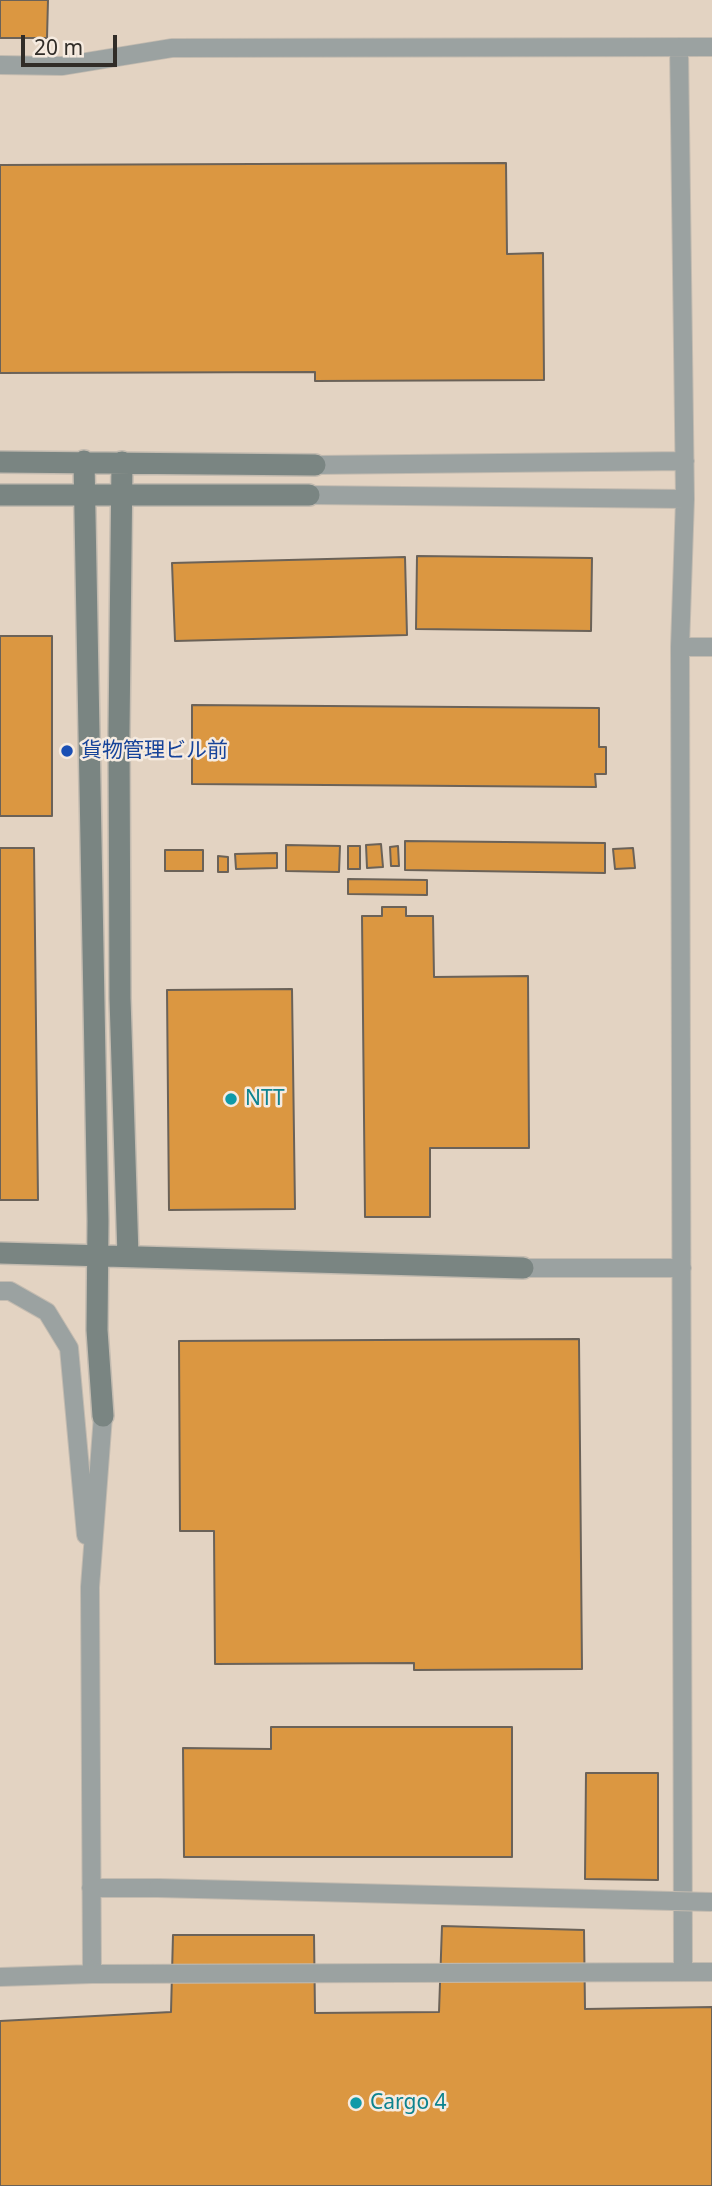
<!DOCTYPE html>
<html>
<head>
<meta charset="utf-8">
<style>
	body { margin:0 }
	#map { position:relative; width:712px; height:2186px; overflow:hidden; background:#e8ded2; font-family:"Noto Sans",sans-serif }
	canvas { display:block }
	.scale { position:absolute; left:21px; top:35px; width:96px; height:32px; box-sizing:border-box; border:4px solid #312d28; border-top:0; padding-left:9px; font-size:21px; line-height:24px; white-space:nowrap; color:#312d28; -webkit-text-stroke:5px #f6ebe0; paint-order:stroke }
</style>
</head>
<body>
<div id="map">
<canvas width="712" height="2186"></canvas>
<div class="scale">20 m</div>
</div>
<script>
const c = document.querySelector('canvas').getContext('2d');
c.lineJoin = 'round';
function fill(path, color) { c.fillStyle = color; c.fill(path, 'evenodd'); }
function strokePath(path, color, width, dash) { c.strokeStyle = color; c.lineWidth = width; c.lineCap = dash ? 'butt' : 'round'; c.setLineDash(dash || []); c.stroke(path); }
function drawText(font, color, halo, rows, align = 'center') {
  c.font = font + ' "Noto Sans","Noto Sans JP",sans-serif'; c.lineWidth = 5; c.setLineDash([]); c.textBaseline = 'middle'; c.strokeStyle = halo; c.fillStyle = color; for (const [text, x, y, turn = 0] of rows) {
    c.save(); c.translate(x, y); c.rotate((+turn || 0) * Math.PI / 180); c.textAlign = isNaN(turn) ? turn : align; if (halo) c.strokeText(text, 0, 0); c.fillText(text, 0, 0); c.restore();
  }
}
const built = new Path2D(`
	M0 0H712V2186H0Z`);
const building = new Path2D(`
	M0 0H48L47 38H0Z
	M506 163 507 254 543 253 544 380 315 381V372L0 373V165Z
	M417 556 592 558 591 631 416 629Z
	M405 557 407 635 175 641 172 563Z
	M0 636H52V816H0Z
	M192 705 599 708V747H606V774H595L596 787 192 784Z
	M405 841 605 843V873L405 870Z
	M381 844 383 867 367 868 366 845Z
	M286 845 340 846 339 872 286 871Z
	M348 846H360V869H348Z
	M398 846 399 866H391L390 847Z
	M0 848H34L38 1200H0Z
	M633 848 635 868 615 869 613 849Z
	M165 850H203V871H165Z
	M277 853V868L236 869 235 854Z
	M218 856 228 857V872H218Z
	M348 879 427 880V895L348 894Z
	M382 907H406V916H433L434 977 528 976 529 1148H430V1217H365L362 916H382Z
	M292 989 295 1209 169 1210 167 990Z
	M579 1339 582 1669 414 1670V1663L215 1664 214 1531H180L179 1341Z
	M271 1727H512V1857H184L183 1748 271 1749Z
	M586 1773H658V1880L585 1879Z
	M442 1926 584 1930 585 2009 712 2007V2186H0V2021L171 2012 173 1935H314L315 2013 439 2012Z`);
const lane = new Path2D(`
	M679 47 685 499 680 647 683 1972
	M0 65 62 66 172 48 712 47
	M315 465 685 461
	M309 495 685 499
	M680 647H712
	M523 1268H682
	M0 1291H10L47 1312 69 1348 86 1535
	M91 1888H158
	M92 1974 90 1587 103 1416
	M0 1977 92 1974 712 1972`);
const secondary = new Path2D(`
	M84 461 98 1221 97 1330 103 1416
	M0 462 315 465
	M122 462 119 732 120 998 128 1256
	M0 495H309
	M0 1253 523 1268`);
const laneBridge = new Path2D(`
	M158 1888 712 1902`);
const markers = [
	[67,751,7,"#1a4fb4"],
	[231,1099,7,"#0f9aa8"],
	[356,2103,7,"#0f9aa8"]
];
const transitNames = [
	["貨物管理ビル前",81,751]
];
const cultureNames = [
	["NTT",245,1099],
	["Cargo 4",370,2103]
];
fill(built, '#e3d3c2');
fill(building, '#db9741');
strokePath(building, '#6b6258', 2);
strokePath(lane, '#c3bbb0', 20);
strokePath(secondary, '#c3bbb0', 24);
strokePath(lane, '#9ba2a1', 18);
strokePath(secondary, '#7a8582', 21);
strokePath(laneBridge, '#c3bbb0', 20, []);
strokePath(laneBridge, '#9ba2a1', 18);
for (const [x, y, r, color] of markers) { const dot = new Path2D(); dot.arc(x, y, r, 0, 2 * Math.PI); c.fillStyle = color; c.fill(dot); strokePath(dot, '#f6ebe0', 2.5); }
drawText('21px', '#164399', '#f6ebe0', transitNames, 'left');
drawText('21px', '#0d838f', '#f6ebe0', cultureNames, 'left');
</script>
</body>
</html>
